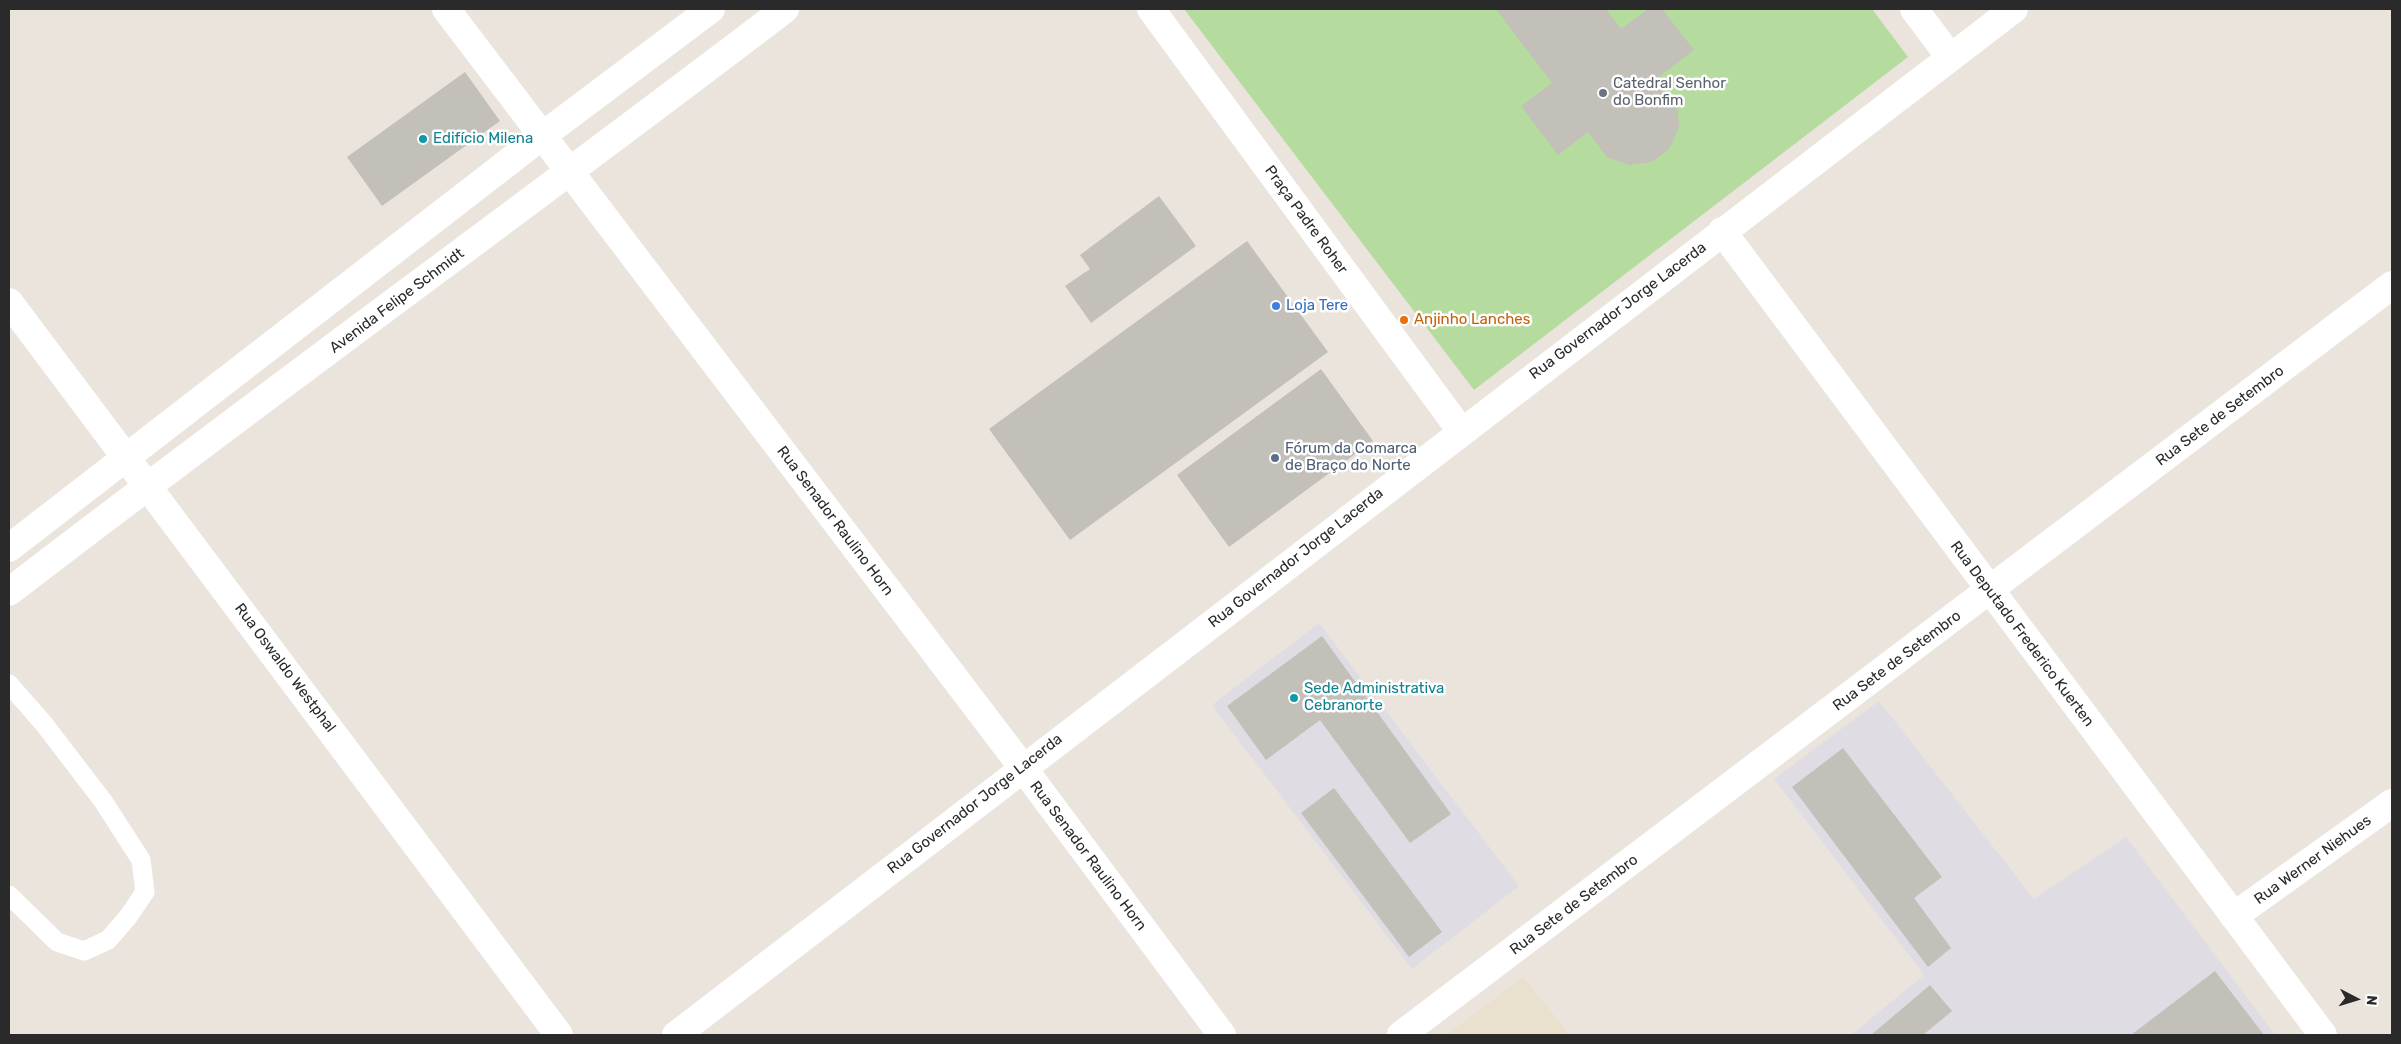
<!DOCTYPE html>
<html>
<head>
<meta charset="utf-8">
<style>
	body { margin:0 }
	#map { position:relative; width:2401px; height:1044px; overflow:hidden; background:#eae4dd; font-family:Rubik,sans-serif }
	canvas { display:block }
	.frame { position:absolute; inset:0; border:10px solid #2a2a2a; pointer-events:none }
	.north { position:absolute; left:2331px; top:974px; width:50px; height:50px; -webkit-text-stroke:4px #fff; paint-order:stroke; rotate:95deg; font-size:14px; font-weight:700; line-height:20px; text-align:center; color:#2a2a2a }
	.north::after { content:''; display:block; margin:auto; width:18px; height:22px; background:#2a2a2a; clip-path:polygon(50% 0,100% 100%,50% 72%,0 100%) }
</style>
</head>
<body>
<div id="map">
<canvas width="2401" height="1044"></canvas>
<div class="frame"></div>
<div class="north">N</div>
</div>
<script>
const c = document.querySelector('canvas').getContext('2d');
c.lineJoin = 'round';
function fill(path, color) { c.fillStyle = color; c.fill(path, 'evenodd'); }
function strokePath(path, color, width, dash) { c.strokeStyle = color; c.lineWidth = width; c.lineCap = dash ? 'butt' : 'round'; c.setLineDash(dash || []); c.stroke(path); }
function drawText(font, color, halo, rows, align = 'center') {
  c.font = font + ' Rubik,sans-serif'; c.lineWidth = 5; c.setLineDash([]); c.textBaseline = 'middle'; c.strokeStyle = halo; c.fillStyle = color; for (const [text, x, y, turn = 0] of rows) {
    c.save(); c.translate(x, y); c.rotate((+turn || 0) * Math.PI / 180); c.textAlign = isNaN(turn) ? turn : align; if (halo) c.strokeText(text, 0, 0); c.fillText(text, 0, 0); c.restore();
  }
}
const industrial = new Path2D(`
	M1319 623 1519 886 1412 969 1212 705Z
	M1879 701 2034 899 2126 837 2275 1035H1851L1924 975 1774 779Z`);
const education = new Path2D(`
	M1523 977 1570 1035H1447Z`);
const green = new Path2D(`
	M1184 9H1872L1908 57 1474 390Z`);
const building = new Path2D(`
	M1496 9H1606L1621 29 1648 9H1662L1694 50 1657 78 1677 104 1679 127 1670 148 1652 162 1629 165 1607 157 1588 132 1558 155 1521 106 1552 83Z
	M465 72 500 121 382 206 347 157Z
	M1159 196 1196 246 1091 323 1065 286 1090 269 1080 255Z
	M1247 241 1328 352 1070 540 989 429Z
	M1321 369 1373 441 1229 547 1177 475Z
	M1322 636 1451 814 1410 843 1320 720 1266 760 1227 706Z
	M1843 748 1942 877 1914 898 1951 948 1928 967 1792 787Z
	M1334 788 1442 932 1409 957 1301 813Z
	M2215 971 2264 1035H2131Z
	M1930 985 1952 1011 1923 1035H1871Z`);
const service = new Path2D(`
	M9 684 44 724 103 801 141 860 145 892 128 917 108 940 84 951 57 942 9 895`);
const minor = new Path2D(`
	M446 9 1023 768 1222 1035
	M1151 9 1461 431
	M1914 9 1950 57
	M9 302 559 1035
	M2234 916 2392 803`);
const tertiary = new Path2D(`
	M1722 231 2323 1035
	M676 1035 2014 9
	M1401 1035 2392 285`);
const secondary = new Path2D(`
	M9 548 542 136 711 9
	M9 592C265 395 528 205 785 9`);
const markers = [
	[1603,93,5,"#6b7280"],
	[423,139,5,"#0f9aa8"],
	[1276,306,5,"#3f7fe0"],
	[1404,320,5,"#e8710a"],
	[1275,458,5,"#5c6f8a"],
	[1294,698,5,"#0f9aa8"]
];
const worshipNames = [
	["Catedral Senhor",1613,84],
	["do Bonfim",1613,101]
];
const cultureNames = [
	["Edifício Milena",433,139],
	["Sede Administrativa",1304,689],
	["Cebranorte",1304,706]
];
const streetNames = [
	["Praça Padre Roher",1306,220,54],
	["Avenida Felipe Schmidt",397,301,-37],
	["Rua Governador Jorge Lacerda",1618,311,-37],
	["Rua Sete de Setembro",2220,416,-37],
	["Rua Senador Raulino Horn",835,521,53],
	["Rua Governador Jorge Lacerda",1296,558,-38],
	["Rua Deputado Frederico Kuerten",2022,634,53],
	["Rua Sete de Setembro",1897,661,-37],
	["Rua Oswaldo Westphal",285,668,53],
	["Rua Governador Jorge Lacerda",975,804,-38],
	["Rua Senador Raulino Horn",1088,856,53],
	["Rua Werner Niehues",2313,860,-36],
	["Rua Sete de Setembro",1574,905,-37]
];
const shopNames = [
	["Loja Tere",1286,306]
];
const foodNames = [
	["Anjinho Lanches",1414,320]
];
const serviceNames = [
	["Fórum da Comarca",1285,449],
	["de Braço do Norte",1285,466]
];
fill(industrial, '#dfdde3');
fill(education, '#eae0ce');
fill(green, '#b5db9f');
fill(building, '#c3bfb9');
strokePath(service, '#fff', 19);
strokePath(minor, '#fff', 28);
strokePath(tertiary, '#fff', 28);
strokePath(secondary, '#fff', 28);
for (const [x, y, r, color] of markers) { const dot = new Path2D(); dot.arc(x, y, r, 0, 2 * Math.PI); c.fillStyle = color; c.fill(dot); strokePath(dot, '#fff', 2); }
drawText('15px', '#5b616d', '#fff', worshipNames, 'left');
drawText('15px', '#0d838f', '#fff', cultureNames, 'left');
drawText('15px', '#2a2a2a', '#fff', streetNames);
drawText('15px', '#366cbe', '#fff', shopNames, 'left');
drawText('15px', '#c56008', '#fff', foodNames, 'left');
drawText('15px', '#4e5e75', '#fff', serviceNames, 'left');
</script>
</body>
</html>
